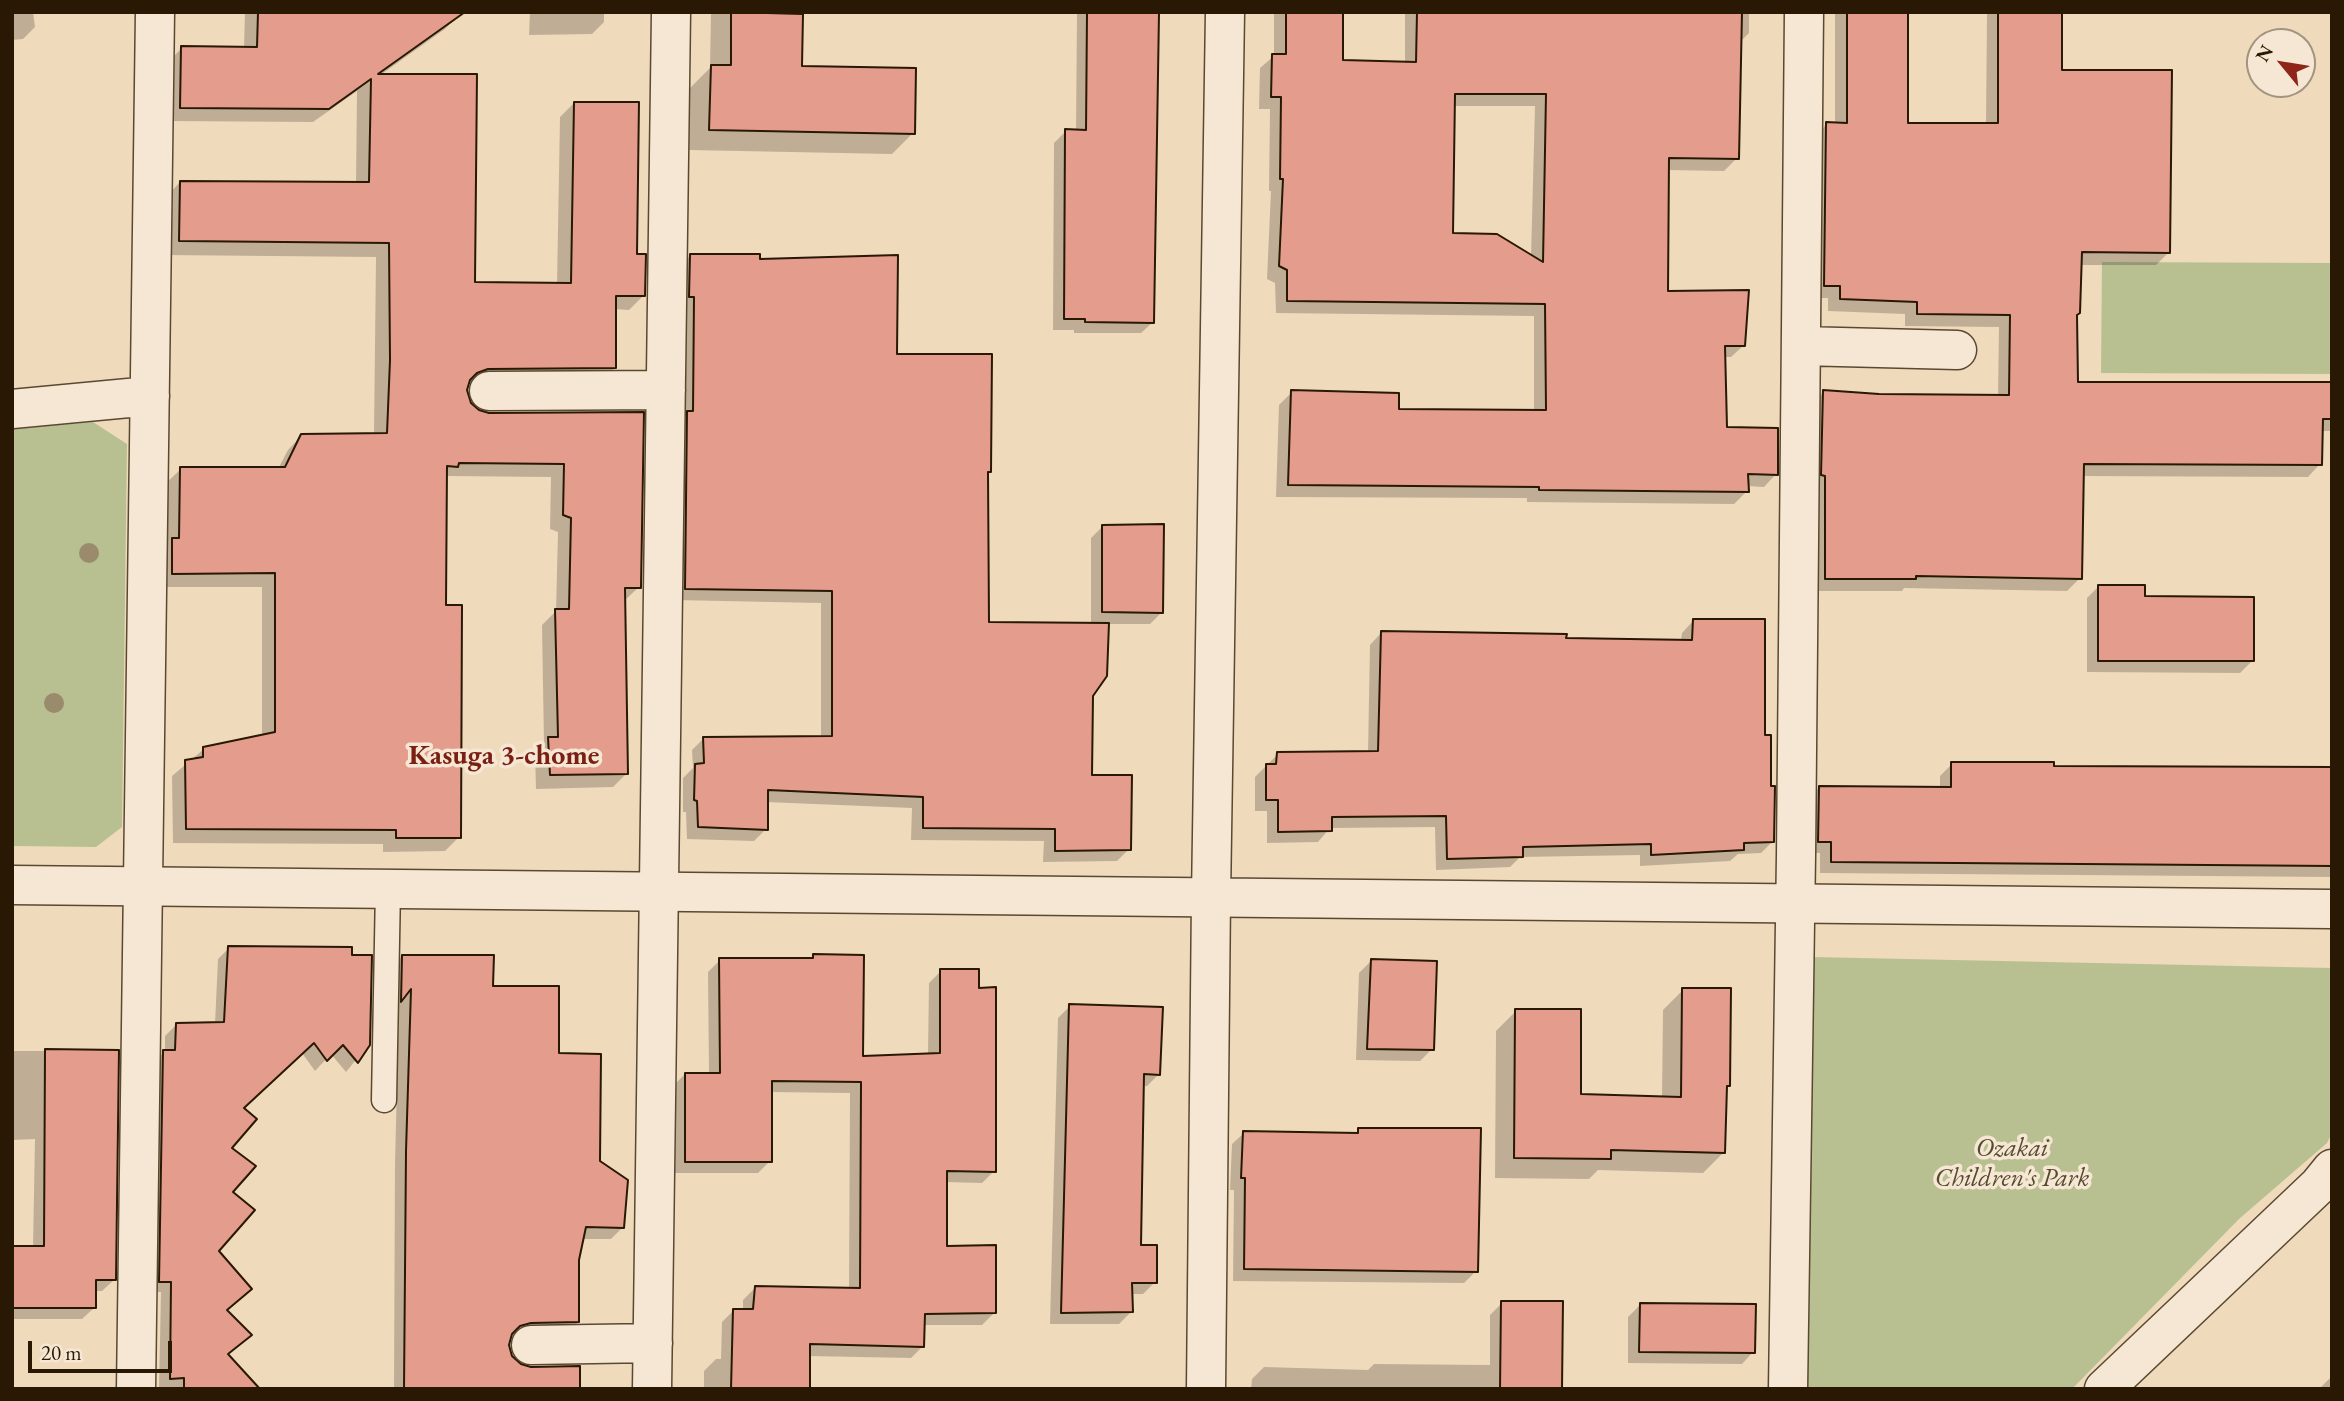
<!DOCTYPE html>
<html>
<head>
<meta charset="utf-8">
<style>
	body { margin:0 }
	#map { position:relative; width:2344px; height:1401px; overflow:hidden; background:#efdabb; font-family:"EB Garamond",serif }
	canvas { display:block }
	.frame { position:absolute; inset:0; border:14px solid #291803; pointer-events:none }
	.north { position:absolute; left:2246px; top:28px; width:70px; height:70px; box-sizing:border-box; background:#f5e7d3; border:2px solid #a39480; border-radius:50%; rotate:300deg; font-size:19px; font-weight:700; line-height:28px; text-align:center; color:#291803 }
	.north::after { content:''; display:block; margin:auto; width:24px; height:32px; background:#8f2418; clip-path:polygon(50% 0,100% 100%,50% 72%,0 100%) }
	.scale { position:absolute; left:28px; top:1341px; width:144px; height:32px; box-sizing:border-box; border:4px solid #291803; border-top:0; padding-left:9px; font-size:21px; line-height:24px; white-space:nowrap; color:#291803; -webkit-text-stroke:5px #f5e7d3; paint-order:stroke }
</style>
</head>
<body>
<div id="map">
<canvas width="2344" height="1401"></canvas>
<div class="frame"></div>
<div class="north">N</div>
<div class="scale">20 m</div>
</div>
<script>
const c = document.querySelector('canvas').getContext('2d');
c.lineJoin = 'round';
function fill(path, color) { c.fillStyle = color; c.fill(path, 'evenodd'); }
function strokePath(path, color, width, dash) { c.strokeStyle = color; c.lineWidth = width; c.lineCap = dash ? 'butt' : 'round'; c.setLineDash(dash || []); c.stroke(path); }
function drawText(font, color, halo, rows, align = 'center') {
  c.font = font + ' "EB Garamond",serif'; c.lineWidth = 7; c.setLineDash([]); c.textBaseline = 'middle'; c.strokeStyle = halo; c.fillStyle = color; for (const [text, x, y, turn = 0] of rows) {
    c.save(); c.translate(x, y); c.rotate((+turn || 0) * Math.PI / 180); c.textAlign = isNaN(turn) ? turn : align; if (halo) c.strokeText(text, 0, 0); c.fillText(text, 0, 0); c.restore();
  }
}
const green = new Path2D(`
	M2102 262 2332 263V374L2101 373Z
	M93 422 127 444 122 827 96 847 12 846V429Z
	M1812 957 2332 968V1133L2327 1143 2239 1219 2072 1389H1808Z`);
const shadow = new Path2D(`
	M12 12H33L35 27 23 39 12 40Z
	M245 12 459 15 445 29 379 76 473 284 557 285 560 117 574 103 636 256 643 296 629 310 614 309 615 368 600 382 473 383 467 384 465 390 469 404 478 412 489 415 642 414 639 587 624 601 627 773 613 787 536 789 535 753 544 744 542 625 556 611 558 532 550 529 551 477 447 476 444 607 459 837 445 851 383 852V844L173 843 172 776 204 749 262 737V587H159L166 483 181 469H278L288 450 302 435 374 434 376 257 165 255 166 197 180 182 356 184 357 91 313 122 167 121 168 62 182 48H244Z
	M530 12H604V22L592 34 529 35Z
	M711 12H801L800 68 913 133 892 154 689 150 690 88 710 68Z
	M1077 12H1123L1153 322 1141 333H1074V330H1053L1054 143 1066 131H1076Z
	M1274 12H1341V61L1405 63V12H1749V33L1740 42 1737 158 1724 171 1667 170 1666 292 1744 345 1731 357H1724L1725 429 1776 474 1764 487 1747 486V491L1734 504 1527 502V498L1276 497 1279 405 1292 392 1397 411 1534 412V316L1276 313 1275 283 1267 279 1271 191H1269L1270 109H1259L1260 68 1274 56ZM1453 106H1535L1531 257 1451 235Z
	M1835 12H1906V125H1986L1987 12H2061L2060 71 2169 252 2156 265H2079L2075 315 2076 384H2332V429L2329 431H2321L2320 464 2308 477 2082 476 2080 578 2067 591 1904 588 1902 591H1813L1811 405 1824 392 1879 395 1998 397 1999 327 1905 326V314L1828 311V298H1812L1814 137 1827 124H1835Z
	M690 256 759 260 895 356 989 472 986 474 988 624H1091V538L1103 526 1162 612 1150 624H1107L1091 695V777L1129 849 1117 861 1043 862 1044 841 911 840 912 808 766 802V829L754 841 687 839 686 812H683V778L693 768 692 750 704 738H821V603L674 600 678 268Z
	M2099 586 2143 598 2252 661 2240 673 2087 672V598Z
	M1693 621 1763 737 1772 842 1761 853 1738 854 1730 861 1640 866V855L1520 857 1510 867 1436 870 1435 827 1330 828 1318 842 1267 843V811H1255V777L1278 754 1368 753 1370 645 1381 633 1681 641 1682 633Z
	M1952 764 2052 768 2332 769V877L1820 873V853H1807V800L1819 788 1940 789V776Z
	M229 948 368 1045 346 1072 331 1054 315 1071 302 1053 242 1109 230 1149V1192L217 1251 226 1311 250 1335 226 1355 236 1389H159L161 1292H149L152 1063 165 1052V1036L176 1025 215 1024 218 959Z
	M402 956 491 988 557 1055 623 1227 611 1239H582L577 1260 578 1322 566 1334H517L510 1336 507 1345 510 1357 520 1366 531 1369 581 1368V1389H394L395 1164 399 1001 390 1011V968Z
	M814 956 862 1058 928 1055 929 983 941 971 994 1171 982 1183 945 1182V1247L994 1313 982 1325H923V1346L911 1358 808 1356V1389H704V1371L716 1359H721L722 1322 734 1310 743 1311V1300L755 1288 849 1290 850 1093 770 1092V1161L758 1173H673V1086L685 1074H709L708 972 720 960H810Z
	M1371 961 1432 1049 1420 1061 1356 1060 1359 973Z
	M1683 990 1729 1085 1726 1088 1723 1153 1703 1173 1598 1170 1589 1179 1495 1178 1496 1031 1516 1011 1579 1096 1662 1098 1663 1010Z
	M1070 1006 1159 1074 1147 1086H1142L1140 1246 1155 1282 1143 1294H1131V1312L1119 1324H1050L1058 1018Z
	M12 1051H117L114 1280 102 1291H94V1308L82 1319H12V1248H33L35 1139 12 1140Z
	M1359 1130 1476 1271 1464 1283 1233 1281 1234 1190H1230L1232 1144 1244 1133 1354 1135Z
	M1502 1303 1560 1389H1251L1252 1379 1264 1367 1368 1370 1374 1364 1490 1365V1315Z
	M1640 1305 1753 1352 1742 1364 1628 1363V1317Z
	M2332 1376V1389H2319Z`);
const building = new Path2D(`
	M258 12H465L378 74H477L475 282 571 283 574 102H639L637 254H646L645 296H616V368L488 369 477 373 470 380 467 390 471 403 479 410 489 413 644 412 641 588H625L628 774 550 775 548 737H558L555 609H569L571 518 563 515 564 464 459 463 458 467 447 466 446 605H462L461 838H396V830L186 829 185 760 203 757V747L275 732V573L172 574V538H179L180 467H285L301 434 387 433 390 360 389 243 179 241 180 181 369 182 371 79 329 109 180 108 181 46 257 47Z
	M731 12 803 14 802 66 916 68 915 134 709 130 711 65H731Z
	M1286 12H1343V60L1416 62 1417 12H1742L1739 159 1669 158 1668 291 1749 290 1745 346H1725L1727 427 1778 428V475L1748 474 1749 492 1539 490V487L1288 485 1291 390 1399 393V409L1546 410 1545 304 1287 301V270L1279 266 1283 179H1280L1281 97H1271L1272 54H1286ZM1455 94H1546L1543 262 1497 234 1453 233Z
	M1847 12H1908V123H1998V12H2062V70H2172L2170 253 2082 252 2080 313 2077 315 2078 382H2332V419H2323L2322 465 2084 464 2082 579 1916 576V579H1825V476L1821 475 1823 390 1879 394 2009 395 2010 315 1917 314V302L1840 299V286H1824L1826 122 1847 123Z
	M1087 13H1159L1154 323 1085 322V319H1064L1065 129 1086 130Z
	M690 254H760V259L898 255 897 354H992L991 472H988L989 622 1109 623 1107 676 1093 696 1092 775H1132L1131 850 1055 851V829L923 828V797L768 790V830L698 827 697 801 694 800 695 764 704 763 703 737 832 736V591L685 589 687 411H693L694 297H689Z
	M1164 524 1163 613 1102 612V525Z
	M2098 585H2145V596L2254 597V661H2098Z
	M1693 619H1765V735H1771V786H1775L1774 842 1744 843V850L1651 855V844L1523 847V857L1447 859 1446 816 1332 817V831L1278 832V800H1266V764H1276L1277 752 1378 751 1381 631 1567 634 1566 638 1692 640Z
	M1951 762H2054V766L2332 767V866L1831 862V842H1818L1819 786 1951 787Z
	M228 946 352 947V955H372L370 1045 358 1063 343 1045 327 1061 314 1043 244 1108 257 1119 232 1148 256 1166 233 1192 255 1210 219 1251 252 1289 227 1310 252 1335 228 1354 260 1389H184V1378L170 1379 171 1282H159L163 1050H175L176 1023 224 1022Z
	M813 954 864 955 863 1056 940 1053V969H979V988L996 987V1172L947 1171V1246L996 1245V1313L925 1314 924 1347 810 1344V1389H731L733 1309H753L755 1286 860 1288 861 1082 772 1081V1162H685V1073H720L719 958H813Z
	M402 955H494L493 986H559V1053L601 1054 600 1161 628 1180 624 1228 586 1227 579 1260V1322L531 1323 520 1326 512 1334 509 1345 512 1356 521 1364 531 1367 580 1366V1389H404L406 1151 411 989 401 1002Z
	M1371 959 1437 961 1434 1050 1367 1049Z
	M1682 988H1731L1730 1086H1727L1725 1153 1611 1150V1159L1514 1158 1515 1009H1581V1094L1681 1097Z
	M1069 1004 1163 1007 1160 1075 1144 1074 1141 1245H1157V1283H1132L1133 1312 1061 1313Z
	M45 1049 119 1050 116 1280H96V1308H12V1246H44Z
	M1358 1128H1481L1478 1272 1244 1269 1245 1178H1241L1243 1131 1358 1133Z
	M1501 1301H1563L1562 1389H1500Z
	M1640 1303 1756 1304 1755 1353 1639 1352Z`);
const service = new Path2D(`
	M384 1100 388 888`);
const minor = new Path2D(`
	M1801 346 1957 350
	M489 391 666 390
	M12 409 150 396
	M531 1345 653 1343
	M136 1389 155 12
	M652 1389 671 12
	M1206 1389 1211 897
	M1788 1389 1796 855 1804 12
	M2104 1389 2319 1185 2332 1169`);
const tertiary = new Path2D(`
	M12 885 2332 909
	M1211 897 1225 12`);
const trees = [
	[89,553],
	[54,703]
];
const parkNames = [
	["Ozakai",2012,1149],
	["Children's Park",2012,1179]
];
const neighbourhoodNames = [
	["Kasuga 3-chome",504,756]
];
fill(green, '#b8c091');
fill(shadow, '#0003');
fill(building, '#e49c8c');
strokePath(building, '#291803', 2);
strokePath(service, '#5a4831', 27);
strokePath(minor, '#5a4831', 41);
strokePath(tertiary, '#5a4831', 41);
strokePath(service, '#f5e7d3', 24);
strokePath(minor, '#f5e7d3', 38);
strokePath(tertiary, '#f5e7d3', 38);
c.fillStyle = '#9a8b6d';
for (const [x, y] of trees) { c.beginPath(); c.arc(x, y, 10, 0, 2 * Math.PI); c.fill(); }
drawText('italic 26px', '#544a2e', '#f5e7d3', parkNames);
drawText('bold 28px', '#7a1f14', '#f5e7d3', neighbourhoodNames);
</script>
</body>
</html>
